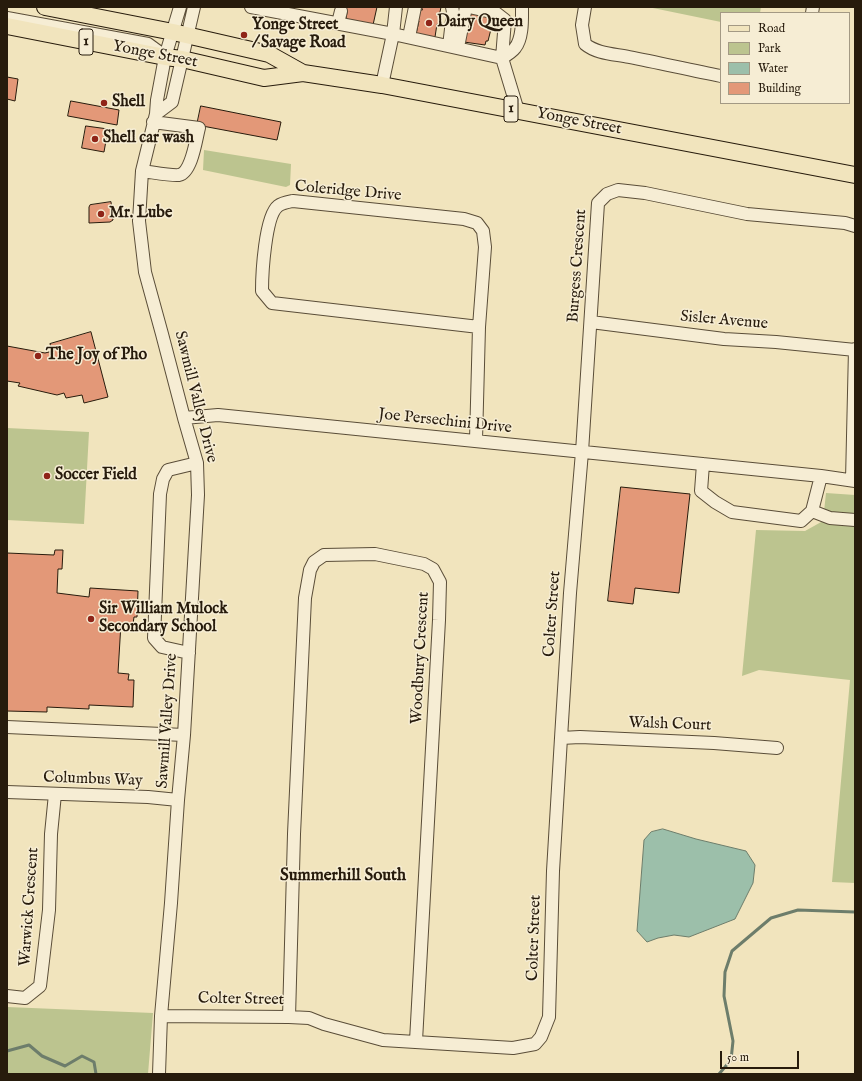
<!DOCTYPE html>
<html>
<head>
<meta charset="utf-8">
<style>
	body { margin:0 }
	#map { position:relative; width:862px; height:1081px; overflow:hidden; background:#f1e4bd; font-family:"IM FELL English",serif }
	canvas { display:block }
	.frame { position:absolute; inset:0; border:8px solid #271b0c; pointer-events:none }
	.legend { position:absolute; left:720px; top:12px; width:130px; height:92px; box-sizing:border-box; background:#f6edd4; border:1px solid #a39984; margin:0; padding:5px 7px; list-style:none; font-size:12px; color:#271b0c }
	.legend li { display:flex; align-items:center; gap:8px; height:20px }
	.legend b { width:20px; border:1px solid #a39984 }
	.scale { position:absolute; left:720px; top:1051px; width:79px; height:18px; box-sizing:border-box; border:2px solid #271b0c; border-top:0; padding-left:5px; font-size:12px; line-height:14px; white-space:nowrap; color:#271b0c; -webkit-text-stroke:3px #f6edd4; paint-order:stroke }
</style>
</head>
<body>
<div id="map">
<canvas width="862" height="1081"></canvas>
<div class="frame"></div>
<ul class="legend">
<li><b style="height:5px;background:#f1e4bd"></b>Road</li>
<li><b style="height:11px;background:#bcc48f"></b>Park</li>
<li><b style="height:11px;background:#9cbfaa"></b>Water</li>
<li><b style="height:11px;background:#e39878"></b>Building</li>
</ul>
<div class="scale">50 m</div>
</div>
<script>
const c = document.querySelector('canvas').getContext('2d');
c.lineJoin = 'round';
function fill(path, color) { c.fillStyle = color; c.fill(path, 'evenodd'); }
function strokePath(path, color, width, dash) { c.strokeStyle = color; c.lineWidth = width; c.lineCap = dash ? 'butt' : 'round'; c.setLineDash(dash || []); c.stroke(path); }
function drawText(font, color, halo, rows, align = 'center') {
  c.font = font + ' "IM FELL English",serif'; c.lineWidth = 3; c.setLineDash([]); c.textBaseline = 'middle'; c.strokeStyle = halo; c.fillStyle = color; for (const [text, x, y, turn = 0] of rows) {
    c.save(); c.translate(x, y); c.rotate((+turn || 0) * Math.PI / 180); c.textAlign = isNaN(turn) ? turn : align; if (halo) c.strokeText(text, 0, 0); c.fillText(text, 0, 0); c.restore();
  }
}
const green = new Path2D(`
	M648 7H761L760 13H721V22Z
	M204 150 291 164 290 185 286 187 203 170Z
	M7 428 89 432 84 524 7 520Z
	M826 493 855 495V883L832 882 850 680 759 670 742 676 756 530 805 531 823 521Z
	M7 1007 153 1013 148 1074H7Z`);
const water = new Path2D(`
	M663 829 696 839 746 851 755 865 753 883 735 919 689 937 674 935 658 938 647 942 637 931 644 840 651 832Z`);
const stream = new Path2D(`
	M7 1051 29 1045 42 1056 65 1066 82 1056 94 1062 96 1074
	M719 1074 731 1060 733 1041 724 996 725 972 732 951 771 918 798 910 855 912`);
const building = new Path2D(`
	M336 7H377L373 25 346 19 347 12 336 10Z
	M422 7H441L439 17 441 18 440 25 437 24 435 37 416 34 419 21H417L418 10H422Z
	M471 12 489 16 488 26 491 29 488 41H486L485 45 464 42 466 25 469 24Z
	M7 77 18 79 15 101 7 99Z
	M71 101 119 110 117 125 68 116Z
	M201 106 281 122 277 140 197 125Z
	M86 126 108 129 104 152 82 148Z
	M111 202 113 220 110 222 89 223V207L90 205Z
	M91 332 108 397 84 403 82 395 66 398 64 393 57 395 18 386 20 383 7 381V346L45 353 53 351 50 344Z
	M621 487 690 494 679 593 635 588 633 604 608 601Z
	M7 548V553L54 555 55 550H63L62 569H58L57 593 89 597 90 588 138 591 137 617H134L133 624 121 623 118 673 129 674 128 680H134L133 707 89 705V709L47 707V712L7 711Z`);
const minor = new Path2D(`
	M251 7 393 34 502 58 505 20 496 13 469 7
	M585 7 582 25 585 44C597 54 615 54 629 57 660 63 690 70 721 76
	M812 13 813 7
	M7 18 148 44 163 55
	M338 23 341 11
	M409 37 415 7
	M449 46 453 12 452 7
	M458 47 466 7
	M382 85 393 34 396 7
	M518 111 502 58C507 55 512 52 515 48 523 38 522 19 522 7
	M156 114 172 102 194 7
	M142 171C151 172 172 176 179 175 192 172 196 139 199 128L153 122
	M591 322 724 339 776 342 855 350
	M184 418 218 415 821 476 855 481
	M476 440 479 327 485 247 483 231 477 223 464 219 293 201C288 202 282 203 278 206 265 216 262 274 262 291L272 303 479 327
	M703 464 701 491 715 502 732 512 801 521 812 511 821 476
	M852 480 855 349
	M812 511 830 518 855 520
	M189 653 162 647 154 638 160 494 163 479 168 470 197 463
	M7 727 184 735
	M561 738 580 737 714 743 777 748
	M7 792 148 797 178 800
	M7 996 25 998 40 986 49 910 51 834 55 794
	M161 1016 289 1017 309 1018 324 1024 383 1040 513 1048 535 1044 541 1037 549 1017 553 871 561 738 570 593 582 452 598 203 607 194 618 190 645 193 747 214 845 223 855 226
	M289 1017 294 834 305 598 310 570 314 562 324 555 375 554 424 564 433 569 440 582 439 620 416 1041
	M159 1074 161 1016 171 903 178 800 184 735 198 495 197 463 184 418 162 334 145 272 139 221 142 171 156 114 157 100 165 57 180 7`);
const major = new Path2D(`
	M45 7 173 32 269 54 303 73
	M7 26 165 57 182 59 264 78 303 73 382 85 855 175`);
const markers = [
	[429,23,4,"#8f2418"],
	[244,35,4,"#8f2418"],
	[104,103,4,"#8f2418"],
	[95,139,4,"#8f2418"],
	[101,214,4,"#8f2418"],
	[38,356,4,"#8f2418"],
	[47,476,4,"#8f2418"],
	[91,619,4,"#8f2418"]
];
const shields = [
	[86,42,14],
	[511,109,14]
];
const shieldNames = [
	["1",86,42],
	["1",511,109]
];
const poiNames = [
	["Dairy Queen",437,23],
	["Yonge Street",252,26],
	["/ Savage Road",252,44],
	["Shell",112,103],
	["Shell car wash",103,139],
	["Mr. Lube",109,214],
	["The Joy of Pho",46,356],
	["Soccer Field",55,476],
	["Sir William Mulock",99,610],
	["Secondary School",99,628]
];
const streetNames = [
	["Yonge Street",155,55,11],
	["Yonge Street",579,122,11],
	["Coleridge Drive",348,192,5],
	["Burgess Crescent",578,266,-86],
	["Sisler Avenue",724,321,5],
	["Sawmill Valley Drive",195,397,76],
	["Joe Persechini Drive",445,422,6],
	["Colter Street",553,614,-86],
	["Woodbury Crescent",421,658,-87],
	["Sawmill Valley Drive",168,721,-86],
	["Walsh Court",670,725,2],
	["Columbus Way",93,780,2],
	["Warwick Crescent",30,907,-86],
	["Colter Street",535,938,-88],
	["Colter Street",241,1000,1]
];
const neighbourhoodNames = [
	["Summerhill South",343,877]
];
fill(green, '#bcc48f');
fill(water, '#9cbfaa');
strokePath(water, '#6d7d6b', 1);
strokePath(stream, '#6d7d6b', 3);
fill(building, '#e39878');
strokePath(building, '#271b0c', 1);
strokePath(minor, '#5a4d38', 14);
strokePath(major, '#271b0c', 18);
strokePath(minor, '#f6edd4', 12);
strokePath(major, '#f1e4bd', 16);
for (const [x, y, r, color] of markers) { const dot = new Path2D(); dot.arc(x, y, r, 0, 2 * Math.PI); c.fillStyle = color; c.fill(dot); strokePath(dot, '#f6edd4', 1.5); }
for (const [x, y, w] of shields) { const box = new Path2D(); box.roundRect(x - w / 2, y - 13, w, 26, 3); c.fillStyle = '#f6edd4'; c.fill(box); strokePath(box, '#271b0c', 1); }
drawText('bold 15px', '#271b0c', null, shieldNames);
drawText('bold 16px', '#271b0c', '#f6edd4', poiNames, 'left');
drawText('16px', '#271b0c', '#f6edd4', streetNames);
drawText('bold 17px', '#271b0c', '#f6edd4', neighbourhoodNames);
</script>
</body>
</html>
